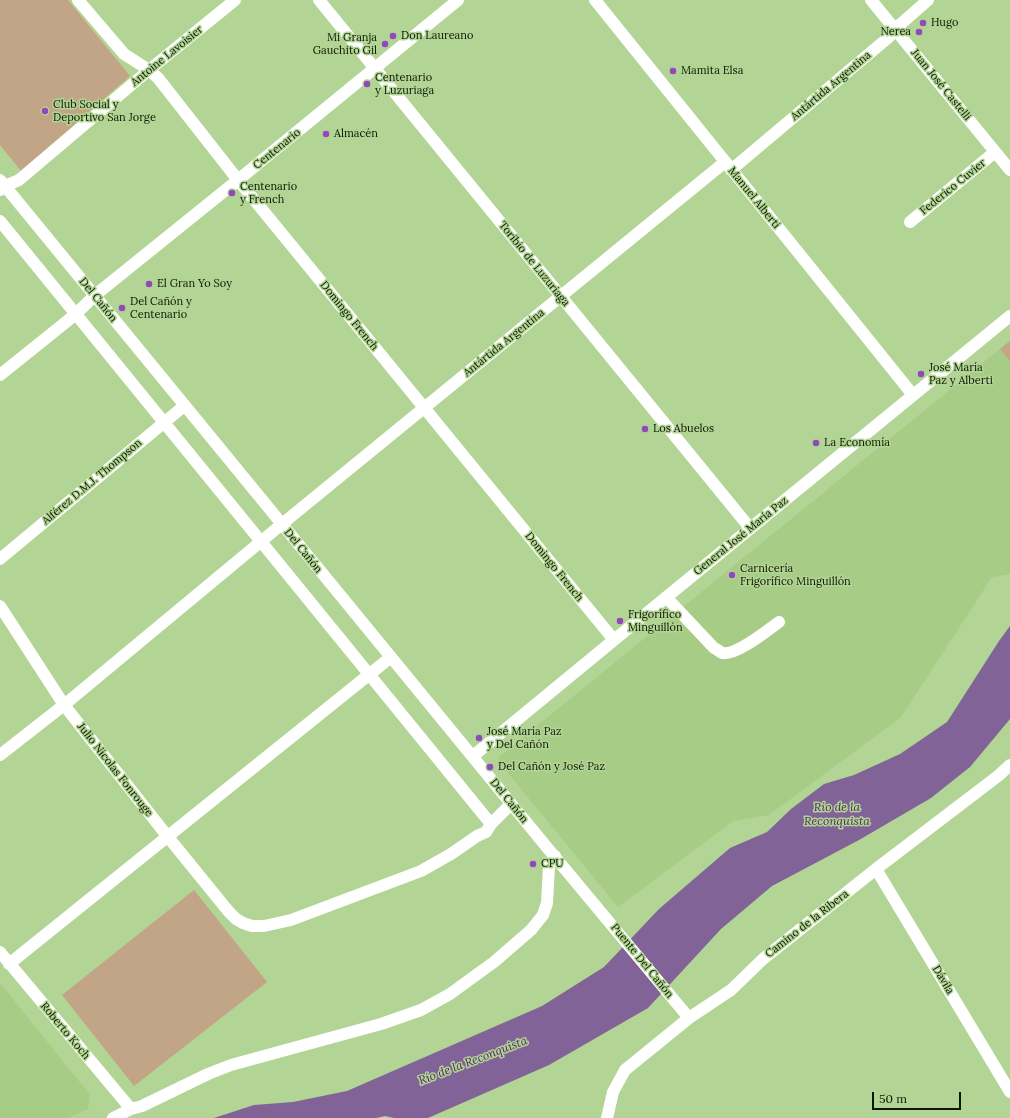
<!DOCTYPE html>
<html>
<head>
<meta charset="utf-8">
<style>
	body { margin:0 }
	#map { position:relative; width:1010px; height:1118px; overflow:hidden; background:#b2d494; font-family:Lora,serif }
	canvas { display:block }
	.scale { position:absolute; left:872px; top:1092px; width:89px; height:18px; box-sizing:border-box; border:2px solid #0b1701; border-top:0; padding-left:5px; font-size:12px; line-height:14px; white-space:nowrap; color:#0b1701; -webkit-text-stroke:3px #b2d494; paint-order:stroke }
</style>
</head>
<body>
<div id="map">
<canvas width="1010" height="1118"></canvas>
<div class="scale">50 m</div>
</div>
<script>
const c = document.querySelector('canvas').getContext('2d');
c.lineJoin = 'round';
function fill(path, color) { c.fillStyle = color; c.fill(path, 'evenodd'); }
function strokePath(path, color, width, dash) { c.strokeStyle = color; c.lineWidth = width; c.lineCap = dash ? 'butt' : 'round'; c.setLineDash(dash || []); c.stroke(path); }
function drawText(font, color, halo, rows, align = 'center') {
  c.font = font + ' Lora,serif'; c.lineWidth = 3; c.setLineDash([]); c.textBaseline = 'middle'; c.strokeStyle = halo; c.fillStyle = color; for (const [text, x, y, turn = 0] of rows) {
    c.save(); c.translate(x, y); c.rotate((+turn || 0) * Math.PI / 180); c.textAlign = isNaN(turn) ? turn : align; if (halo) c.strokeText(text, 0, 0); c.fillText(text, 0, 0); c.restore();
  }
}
const built = new Path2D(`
	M1000 349 1010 361V574L992 577 901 717 769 815 733 821 618 907 499 762 500 756Z
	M0 983 90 1095 88 1109 68 1118H0Z`);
const green = new Path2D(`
	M0 0H68L130 76 21 171 0 145Z
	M1010 341V361L1000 349Z
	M194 890 267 982 134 1086 62 995Z`);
const water = new Path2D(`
	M1010 626V719L970 767 931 798 859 840 772 886 721 929 648 1008 549 1065 428 1118H394L385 1116 376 1118H214L254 1105 293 1102 347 1091 542 1006 604 967 659 909 730 848 767 832 791 809 824 784 854 775 900 754 947 722 999 641Z`);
const minor = new Path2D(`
	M78 0 124 54 149 70 158 78 238 180 614 640
	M319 0 750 528
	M595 0 913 395
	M871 0 1010 170
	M731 170 889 37 895 29 928 0
	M0 180 545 845 689 1018
	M0 190 5 186 19 180 149 70 235 0
	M0 221 491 824
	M910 222 995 152
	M0 375 76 314 94 296 238 180 458 0
	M0 559 184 406
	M666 597 714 648C717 649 720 652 722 653 736 656 768 630 779 622
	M0 606 64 705 168 837 229 912 236 919 243 923 252 926H264L291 920 421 871 451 854 477 836 486 832 491 824 511 804
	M0 755 64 705 282 524 725 162
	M473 756 614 640 1010 316
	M876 869 1010 1092
	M0 952 131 1109
	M9 964 391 657
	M113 1118 131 1109 142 1106 208 1074 231 1065 381 1024 421 1010 450 994 494 962 531 930 543 915 547 903 549 866 555 856
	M607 1118 613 1092 625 1070 689 1018 731 990 763 959 876 869 998 776 1010 765`);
const markers = [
	[923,23,4,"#9048bb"],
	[919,32,4,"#9048bb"],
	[393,36,4,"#9048bb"],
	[385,44,4,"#9048bb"],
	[673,71,4,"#9048bb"],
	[367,84,4,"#9048bb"],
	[45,111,4,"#9048bb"],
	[326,134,4,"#9048bb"],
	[232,193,4,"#9048bb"],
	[149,284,4,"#9048bb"],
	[122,308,4,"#9048bb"],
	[921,374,4,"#9048bb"],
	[645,429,4,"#9048bb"],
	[816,443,4,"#9048bb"],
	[732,575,4,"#9048bb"],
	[620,621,4,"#9048bb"],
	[479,738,4,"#9048bb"],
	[490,767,4,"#9048bb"],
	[533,864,4,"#9048bb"]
];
const poiNames = [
	["Hugo",931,23],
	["Nerea",911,32,"right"],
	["Don Laureano",401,36],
	["Mi Granja",377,38,"right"],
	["Gauchito Gil",377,51,"right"],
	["Mamita Elsa",681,71],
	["Centenario",375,78],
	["y Luzuriaga",375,91],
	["Club Social y",53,105],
	["Deportivo San Jorge",53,118],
	["Almacén",334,134],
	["Centenario",240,187],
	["y French",240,200],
	["El Gran Yo Soy",157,284],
	["Del Cañón y",130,302],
	["Centenario",130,315],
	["José María",929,368],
	["Paz y Alberti",929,381],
	["Los Abuelos",653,429],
	["La Economía",824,443],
	["Carnicería",740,569],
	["Frigorífico Minguillón",740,582],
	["Frigorífico",628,615],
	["Minguillón",628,628],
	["José María Paz",487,732],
	["y Del Cañón",487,745],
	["Del Cañón y José Paz",498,767],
	["CPU",541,864]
];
const streetNames = [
	["Antoine Lavoisier",167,56,-39],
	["Juan José Castelli",941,85,51],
	["Antártida Argentina",831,86,-40],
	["Centenario",277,149,-39],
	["Federico Cuvier",953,187,-39],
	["Manuel Alberti",754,198,51],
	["Toribio de Luzuriaga",534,264,51],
	["Del Cañón",98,300,51],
	["Domingo French",349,316,51],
	["Antártida Argentina",504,343,-39],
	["Alférez D.M.J. Thompson",92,482,-40],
	["General José María Paz",741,536,-39],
	["Del Cañón",303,551,51],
	["Domingo French",554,567,51],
	["Julio Nicolas Fonrouge",115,770,52],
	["Del Cañón",509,801,51],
	["Camino de la Ribera",807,924,-38],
	["Puente Del Cañón",642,961,51],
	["Dávila",943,980,59],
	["Roberto Koch",65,1031,50]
];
const waterNames = [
	["Río de la",837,808],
	["Reconquista",837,822],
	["Río de la Reconquista",473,1061,-21]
];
fill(built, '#a7cc85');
fill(green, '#c1a586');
fill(water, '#826397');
strokePath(minor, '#fff', 12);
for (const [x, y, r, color] of markers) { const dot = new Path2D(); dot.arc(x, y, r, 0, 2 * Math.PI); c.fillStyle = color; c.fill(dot); strokePath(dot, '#b2d494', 1.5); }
drawText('11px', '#0b1701', '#b2d494', poiNames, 'left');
drawText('11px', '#0b1701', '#b2d494', streetNames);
drawText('italic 12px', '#502669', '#b2d494', waterNames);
</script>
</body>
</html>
